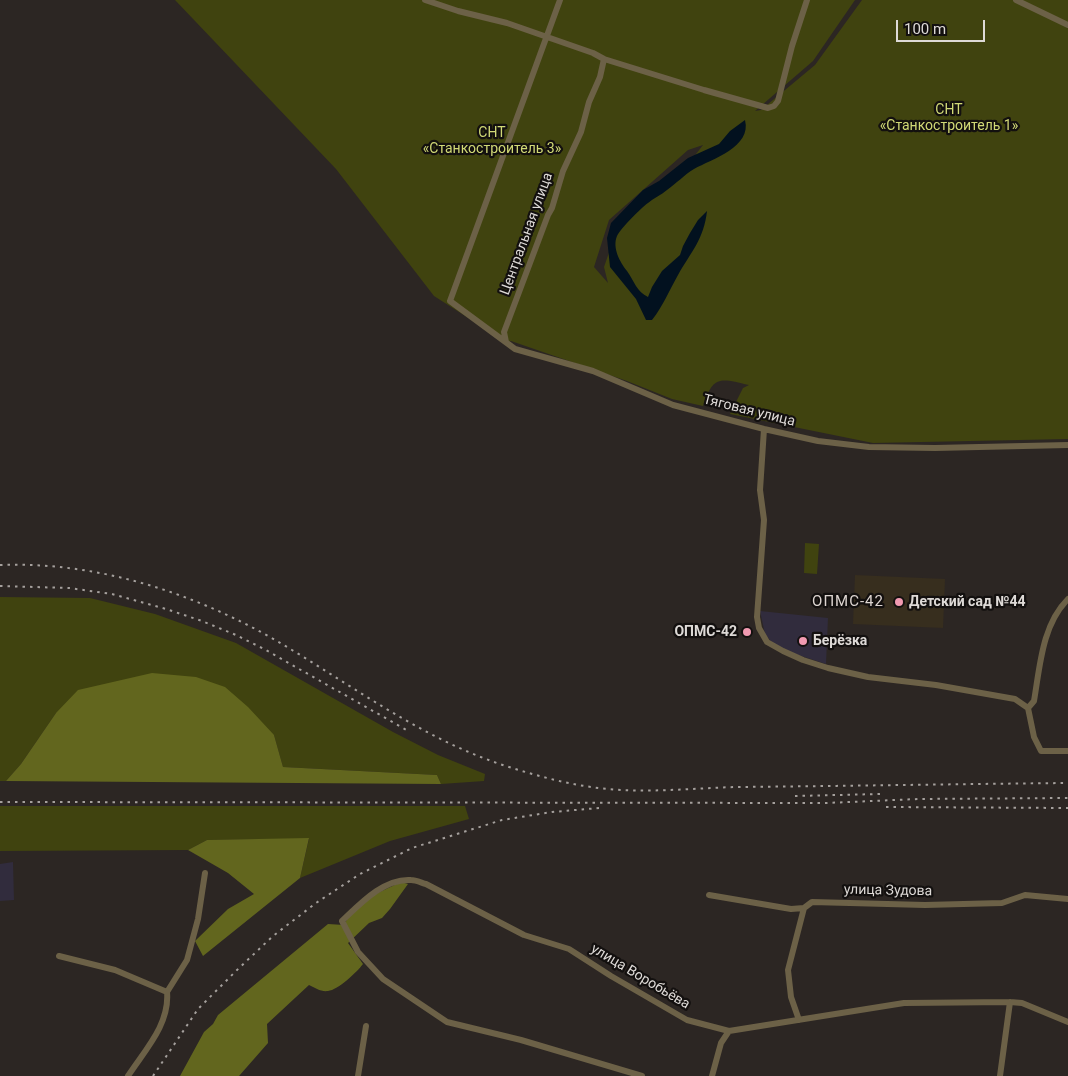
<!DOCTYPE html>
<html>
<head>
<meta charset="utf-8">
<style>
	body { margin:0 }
	#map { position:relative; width:1068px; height:1076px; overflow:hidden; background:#2c2623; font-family:Roboto,sans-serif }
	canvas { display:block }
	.scale { position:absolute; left:896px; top:20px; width:89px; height:22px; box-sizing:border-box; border:2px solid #dedad7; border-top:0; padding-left:6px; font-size:15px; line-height:18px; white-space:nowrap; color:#dedad7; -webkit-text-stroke:4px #13100f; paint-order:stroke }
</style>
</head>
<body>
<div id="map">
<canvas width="1068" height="1076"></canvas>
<div class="scale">100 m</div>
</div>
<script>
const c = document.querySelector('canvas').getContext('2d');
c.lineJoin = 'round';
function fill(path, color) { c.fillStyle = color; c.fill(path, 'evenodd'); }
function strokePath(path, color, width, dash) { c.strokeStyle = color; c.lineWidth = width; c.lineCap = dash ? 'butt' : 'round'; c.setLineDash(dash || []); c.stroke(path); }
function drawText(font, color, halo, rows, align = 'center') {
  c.font = font + ' Roboto,sans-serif'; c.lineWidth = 4.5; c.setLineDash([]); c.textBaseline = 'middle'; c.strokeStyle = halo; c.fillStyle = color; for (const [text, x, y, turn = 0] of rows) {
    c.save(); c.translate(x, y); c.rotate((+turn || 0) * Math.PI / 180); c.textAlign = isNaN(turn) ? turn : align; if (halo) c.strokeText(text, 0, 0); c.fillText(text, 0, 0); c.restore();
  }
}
const commercial = new Path2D(`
	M760 611 828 618 826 664 795 654 773 644 765 634Z
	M13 862 14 900 0 901V864Z`);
const education = new Path2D(`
	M855 575 945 579 943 628 853 624Z`);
const green = new Path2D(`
	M175 0H855L813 61 755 111 761 110 815 65 862 0H1068V439L873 443 730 414 743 388 749 385C720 378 713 375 703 406L672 399 627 381 511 341 506 342 434 296 336 169ZM703 145 686 167 628 218 616 232 604 267 608 283 594 267 609 220 688 150Z
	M805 543 819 544 817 574 804 573Z
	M0 597 90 598 155 614 236 643 393 732 438 755 485 774 484 781 441 784 437 775 283 767 274 735 56 713 21 764 6 781H0Z
	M0 806H465L469 819 390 841 300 878 309 839 207 840 188 850 0 851Z`);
const forest = new Path2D(`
	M152 673 196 677 225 687 248 707 274 735 283 767 437 775 441 784 6 781 21 764 56 713 78 690Z
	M309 838 300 878 203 956 195 941 228 909 254 894 228 873 188 850 207 840Z
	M401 882 408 884 390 909 382 918 369 923 348 943 363 964C357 972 338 990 328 991 321 992 315 988 309 985L267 1024 268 1043 239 1076H180L204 1032 213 1024 218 1015 328 924 344 925 353 908 365 899Z`);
const water = new Path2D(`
	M745 120C752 147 712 159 694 169 684 175 677 183 667 190 661 195 654 198 648 203 641 208 620 229 617 236 612 248 620 262 627 271 634 281 637 292 648 297L652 287 662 271 680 255 683 246 690 233 698 220 707 211C704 239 691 252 678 275 669 291 663 306 652 320H646L636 299 610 267 607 238 611 223 643 190 659 181 688 158 719 144 730 131Z`);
const minor = new Path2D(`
	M425 0 458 11 507 23 593 53 604 59 600 77 589 102 581 132 563 171 552 208 548 215 504 332 506 342
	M560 0 450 301 515 349 593 371 673 405 764 429 818 441 869 447 935 448 1068 445
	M1016 0 1068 25
	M604 59 704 90 768 108 774 106 778 101 792 46 807 0
	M764 429 760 490 764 520 757 617 759 628 767 642 783 651 803 660 828 668 868 677 936 685 1015 699 1028 708 1034 737 1041 751H1068
	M1028 708 1034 701C1040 666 1042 625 1068 599
	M709 895 791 909 804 908 812 902 925 905 1002 903 1025 895 1068 899
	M59 956 115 970 167 992C170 1024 145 1050 128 1076
	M167 992 187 960 198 919 205 873
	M799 1020 791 997 788 970 804 908
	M358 1076 366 1026
	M642 1076 521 1040 447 1022 383 979 358 952 342 921C360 904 384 878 411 880 416 880 422 883 426 884L524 935 569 949 611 976 687 1020 729 1031 904 1003 1010 1002 1022 1003 1068 1022
	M712 1076 721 1043 729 1031
	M1000 1076 1010 1002`);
const rail = new Path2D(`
	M0 565C103 561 206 597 292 650 363 693 429 742 509 767 541 777 574 786 608 789 651 793 694 788 737 787 847 786 958 784 1068 783
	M0 586 69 588 112 594 166 609 202 621 236 635 264 649 410 732
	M795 796 880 794
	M0 802 826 803 918 799 1068 798
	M886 807 1068 808
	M153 1076 198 1009 237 970 273 936 316 903 360 874 412 848 502 820 552 812 599 808`);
const markers = [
	[899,602,5,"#f19ab1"],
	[747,632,5,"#f19ab1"],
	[803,641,5,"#f19ab1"]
];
const parkNames = [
	["СНТ",949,110],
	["«Станкостроитель 1»",949,126],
	["СНТ",492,133],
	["«Станкостроитель 3»",492,149]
];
const streetNames = [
	["Центральная улица",527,234,-70],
	["Тяговая улица",749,411,14],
	["улица Зудова",888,891,1],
	["улица Воробьёва",640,977,31]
];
const poiNames = [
	["Детский сад №44",909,602],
	["ОПМС-42",737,632,"right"],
	["Берёзка",813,641]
];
const neighbourhoodNames = [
	["ОПМС-42",848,602]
];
fill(commercial, '#312c3d');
fill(education, '#372e1e');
fill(green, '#40430f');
fill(forest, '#62661e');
fill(water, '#02111f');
strokePath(minor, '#6c6147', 6);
strokePath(rail, '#a5a09d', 2, [2.5, 5]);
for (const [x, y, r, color] of markers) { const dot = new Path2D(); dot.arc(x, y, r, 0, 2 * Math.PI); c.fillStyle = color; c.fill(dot); strokePath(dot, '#13100f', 2); }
drawText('14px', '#d1d976', '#13100f', parkNames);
drawText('14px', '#dedad7', '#13100f', streetNames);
drawText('bold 14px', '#dedad7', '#13100f', poiNames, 'left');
c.letterSpacing = '1px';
drawText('15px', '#ddd5d1', '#13100f', neighbourhoodNames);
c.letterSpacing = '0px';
</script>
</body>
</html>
